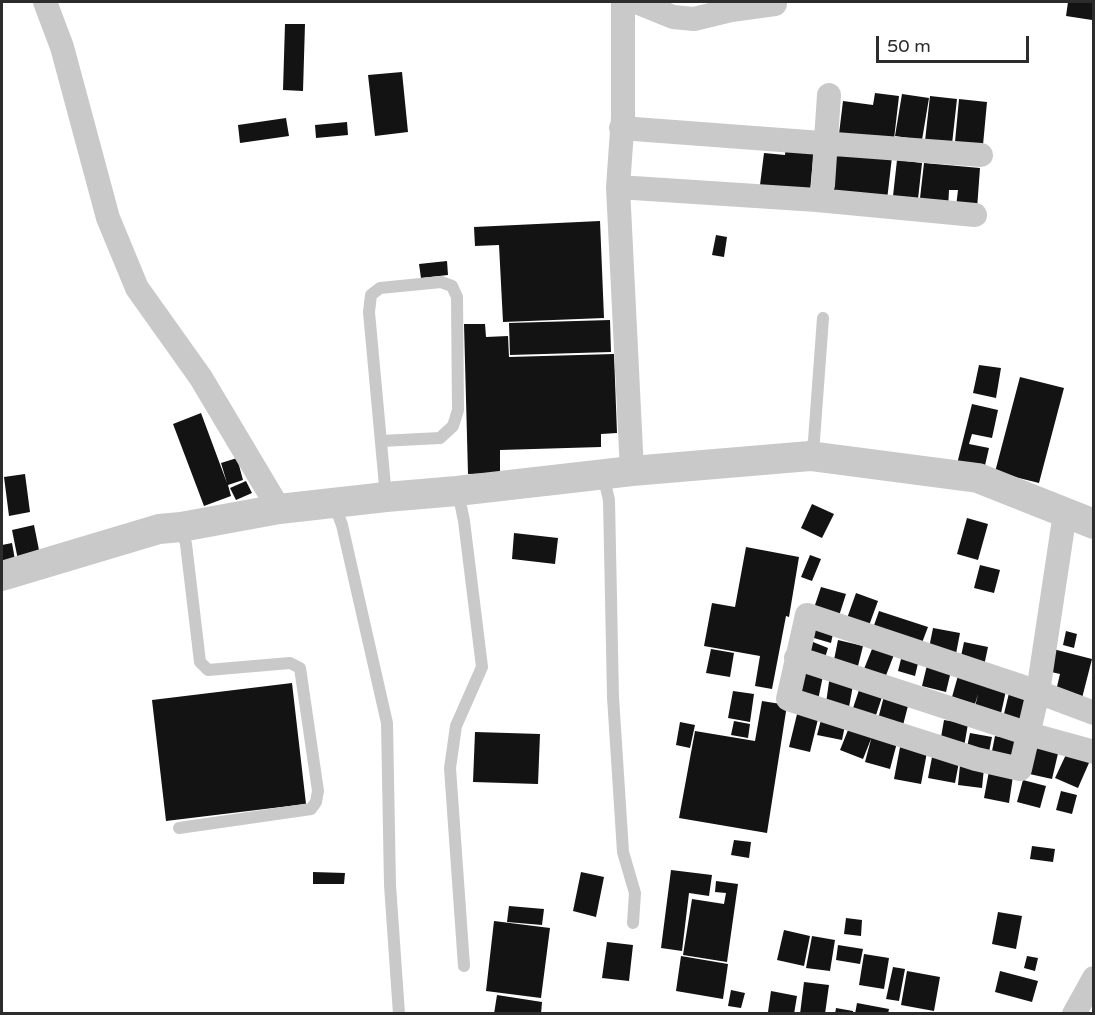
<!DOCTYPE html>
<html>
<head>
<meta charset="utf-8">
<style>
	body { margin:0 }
	#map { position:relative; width:1095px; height:1015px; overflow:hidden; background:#fff; font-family:"Varela Round",sans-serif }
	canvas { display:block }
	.frame { position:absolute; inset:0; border:3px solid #2c2c2c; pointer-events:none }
	.scale { position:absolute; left:876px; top:36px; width:153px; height:27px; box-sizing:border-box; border:3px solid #2c2c2c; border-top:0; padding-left:8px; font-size:18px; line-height:21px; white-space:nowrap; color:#2c2c2c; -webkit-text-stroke:4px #fff; paint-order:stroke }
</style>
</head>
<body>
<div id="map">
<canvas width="1095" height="1015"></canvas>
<div class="frame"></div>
<div class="scale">50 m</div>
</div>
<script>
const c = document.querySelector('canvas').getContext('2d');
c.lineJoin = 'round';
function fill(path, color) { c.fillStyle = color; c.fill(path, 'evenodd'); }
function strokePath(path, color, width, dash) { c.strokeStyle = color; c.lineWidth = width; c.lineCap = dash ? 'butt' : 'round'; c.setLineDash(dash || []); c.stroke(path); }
const building = new Path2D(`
	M1068 2H1094L1092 20 1066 16Z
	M285 24H305L303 91 283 90Z
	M402 72 408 132 375 136 368 75Z
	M875 93 899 96 894 139 839 134 843 101 873 105Z
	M902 94 929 98 922 140 895 136Z
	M930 96 957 99 952 144 925 141Z
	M959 99 987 102 983 145 955 142Z
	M286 118 289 136 240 143 238 125Z
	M347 122 348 135 316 138 315 125Z
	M786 146 814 150 810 191 760 185 764 153 785 155Z
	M833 150 892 157 887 200 828 194Z
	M897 160 922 163 917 208 892 205Z
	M924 163 980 168 977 209 956 207 958 190H949L948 210 919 207Z
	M600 221 604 318 503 322 499 245 475 246 474 227Z
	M716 235 727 237 724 257 712 255Z
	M447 261 448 275 421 278 419 264Z
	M610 320 611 352 510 355 509 323Z
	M464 324H485L486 337 508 336 509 357 614 354 617 433 601 434V447L500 450V473L468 474Z
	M979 365 1001 368 996 398 973 393Z
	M1020 377 1064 388 1039 483 995 472Z
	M972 404 998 410 992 438 972 434 969 444 989 448 983 474 956 468Z
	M201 413 227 483 221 463 237 458 243 480 228 485 231 496 204 506 173 424Z
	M25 474 30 512 9 516 4 477Z
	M246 481 252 493 236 500 230 488Z
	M812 504 834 514 822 538 801 528Z
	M967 518 988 524 978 560 957 554Z
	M34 525 40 555 18 560 12 530Z
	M514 533 558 538 555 564 512 559Z
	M12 543 15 560 2 563V545Z
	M746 547 799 557 789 617 786 616 772 689 755 686 760 656 704 646 712 603 735 607Z
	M810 555 821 559 812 581 801 577Z
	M980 565 1000 570 994 593 974 588Z
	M821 587 846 594 838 619 813 611Z
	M856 593 878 601 867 631 845 624Z
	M879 611 928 627 920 648 872 631Z
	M810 623 834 629 831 643 807 636Z
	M933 628 960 633 955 659 928 653Z
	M1066 631 1077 634 1074 648 1063 645Z
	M808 640 828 648 824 661 803 653Z
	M838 640 863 646 857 670 833 665Z
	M964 642 988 647 984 666 960 661Z
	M874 644 895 652 885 678 864 669Z
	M711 649 734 653 730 677 706 673Z
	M1053 649 1092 659 1081 702 1055 695 1060 674 1047 671Z
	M902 655 919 659 915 676 898 671Z
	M928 661 952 667 946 692 922 686Z
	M798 666 824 671 818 700 793 695Z
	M959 672 1007 686 1000 718 974 711 978 694 975 704 952 697Z
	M830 675 854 680 849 707 826 703Z
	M292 683 306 804 166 821 152 700Z
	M1010 689 1033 695 1024 728 1002 722Z
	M859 690 882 697 874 721 851 714Z
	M733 691 754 694 750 722 728 718Z
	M884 696 909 702 902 729 877 723Z
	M762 701 787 705 767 833 679 818 695 731 755 741Z
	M798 710 819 715 810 752 789 747Z
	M822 716 846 721 842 740 817 735Z
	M944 720 968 724 964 747 940 743Z
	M734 721 750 724 748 738 731 735Z
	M680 722 695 725 690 748 676 745Z
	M850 725 873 734 863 759 840 750Z
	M475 732 540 734 538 784 473 782Z
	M873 732 898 739 890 769 865 762Z
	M970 733 992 737 988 757 966 752Z
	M995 736 1017 740 1013 760 991 756Z
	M1033 738 1060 745 1052 779 1025 773Z
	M901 742 928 747 921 784 894 779Z
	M1070 746 1092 756 1078 788 1055 778Z
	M932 757 959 762 955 783 928 778Z
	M960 765 984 768 982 788 958 785Z
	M989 771 1013 776 1009 803 984 798Z
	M1023 780 1046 786 1040 808 1017 802Z
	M1061 791 1077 795 1072 814 1056 810Z
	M734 840 751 842 749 858 731 855Z
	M1032 846 1055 849 1053 862 1030 859Z
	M671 870 712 875 709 896 689 893 682 951 661 948Z
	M313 872 345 873 344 884H313Z
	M581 872 604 877 596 917 573 911Z
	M716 881 738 884 727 962 683 955 692 899 724 904 726 893 715 892Z
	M509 906 544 909 542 925 507 922Z
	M998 912 1022 916 1016 949 992 944Z
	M846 918 862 920 861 936 844 934Z
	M494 921 550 928 541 998 486 991Z
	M784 930 810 936 804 966 777 960Z
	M812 936 835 940 830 971 806 968Z
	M607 942 633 945 629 981 602 978Z
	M838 945 863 949 860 964 836 960Z
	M864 954 889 958 884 989 859 985Z
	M681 956 728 964 723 999 676 991Z
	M1027 956 1038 958 1035 971 1024 968Z
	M893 967 905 969 899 1001 886 999Z
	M907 971 940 977 934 1011 901 1005Z
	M1000 971 1038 981 1032 1002 995 992Z
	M804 982 829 985 825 1014H800Z
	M731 990 745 993 741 1008 728 1006Z
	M771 991 797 996 794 1014 768 1012Z
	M497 995 542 1002 541 1014H494Z
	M857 1003 889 1009 888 1014H855Z
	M836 1008 853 1011V1014H835Z`);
const service = new Path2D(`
	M381 441 440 438 453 426 458 410 457 297 452 286 441 282 380 288 371 295 369 312 386 497
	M810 456 814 440 823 318
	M603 475 609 500 613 697 623 852 635 893 633 923
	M458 492 464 521 482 667 456 726 450 768 464 966
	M334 504 342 525 387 723 390 885 399 1014
	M179 828 311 809 316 802 318 791 300 668 290 663 208 670 200 662 186 544 181 528`);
const minor = new Path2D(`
	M45 2 62 47 108 218 137 288 201 378 279 509
	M623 2V117L618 187 632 471
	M636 2 673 17 694 19 731 10 775 4
	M621 128 981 155
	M823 185 829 95
	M618 187 817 200 975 215
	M1065 513 1038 692 1020 769 976 759 788 699 807 615 1038 692 1094 713
	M796 658 1029 734 1094 752
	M1074 1014 1094 978`);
const tertiary = new Path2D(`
	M2 576 159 529 181 527 279 509 386 497 457 491 632 471 810 456 978 478 1094 524`);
fill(building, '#131313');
strokePath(service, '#c9c9c9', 12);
strokePath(minor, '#c9c9c9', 24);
strokePath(tertiary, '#c9c9c9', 30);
</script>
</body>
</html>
